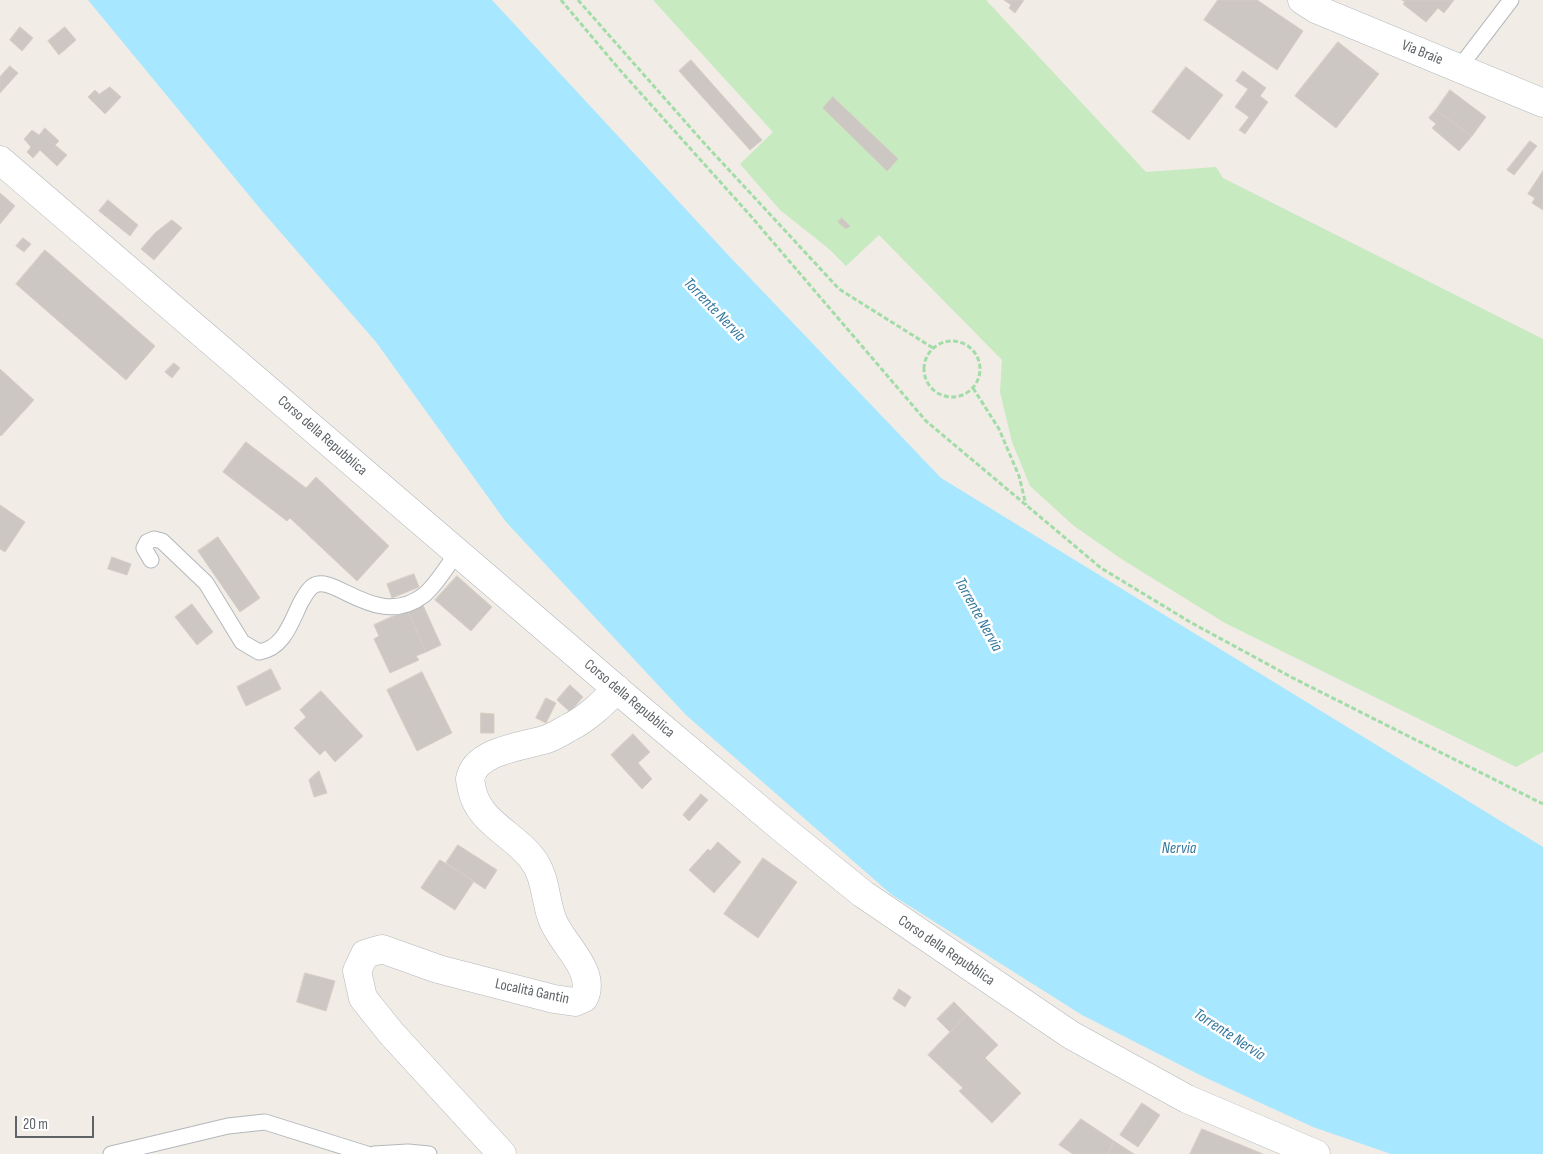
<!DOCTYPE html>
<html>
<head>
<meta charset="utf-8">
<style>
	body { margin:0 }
	#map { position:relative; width:1543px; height:1154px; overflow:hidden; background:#f1ece6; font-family:"Sofia Sans Condensed",sans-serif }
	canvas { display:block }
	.scale { position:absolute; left:15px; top:1116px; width:79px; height:22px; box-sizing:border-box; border:2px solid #5d6367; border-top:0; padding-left:6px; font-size:15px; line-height:18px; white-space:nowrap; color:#5d6367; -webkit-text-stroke:4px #fff; paint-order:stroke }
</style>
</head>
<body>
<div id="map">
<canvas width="1543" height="1154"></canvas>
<div class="scale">20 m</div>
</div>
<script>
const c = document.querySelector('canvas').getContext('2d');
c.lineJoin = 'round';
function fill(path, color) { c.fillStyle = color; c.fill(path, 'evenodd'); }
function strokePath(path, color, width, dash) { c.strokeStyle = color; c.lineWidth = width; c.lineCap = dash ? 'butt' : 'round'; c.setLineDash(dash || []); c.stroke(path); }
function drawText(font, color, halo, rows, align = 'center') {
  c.font = font + ' "Sofia Sans Condensed",sans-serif'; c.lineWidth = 5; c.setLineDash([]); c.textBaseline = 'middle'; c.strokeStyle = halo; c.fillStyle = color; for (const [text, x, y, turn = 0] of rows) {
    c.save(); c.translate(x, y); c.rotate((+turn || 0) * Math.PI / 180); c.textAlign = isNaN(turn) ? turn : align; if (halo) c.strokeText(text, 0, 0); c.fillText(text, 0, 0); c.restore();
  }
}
const green = new Path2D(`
	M653 0H986L1146 172 1216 167 1223 178 1543 339V752L1516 767 1225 623 1123 560 1074 526 1030 486 1012 442 1000 392 1002 360 879 235 846 266 829 249 780 210 740 164 773 132Z`);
const water = new Path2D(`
	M88 0H492L730 257 941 478 1543 847V1154H1391L1313 1127 1204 1077 1082 1015 892 895 686 715 506 522 376 342 262 211Z`);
const building = new Path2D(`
	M1004 0H1024L1015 13 1009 8 1011 5Z
	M1218 0H1257L1303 31 1277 70 1204 20Z
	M1402 0H1454L1444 13 1438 8 1426 22 1403 4 1405 2Z
	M20 27 33 38 22 51 10 40Z
	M65 27 76 40 59 55 48 41Z
	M1338 42 1379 74 1336 128 1295 96Z
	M691 60 762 140 750 150 679 71Z
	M10 66 18 73 0 93V77Z
	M1186 67 1223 95 1189 140 1152 112Z
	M1243 71 1266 88 1260 96 1268 102 1245 134 1239 130 1249 117 1235 107 1248 89 1236 81Z
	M110 87 121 97 105 114 88 97 95 90 99 94Z
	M1450 90 1486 117 1472 136 1436 110Z
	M833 97 898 159 887 171 823 108Z
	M1436 110 1472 136 1459 151 1432 128 1436 124 1429 118Z
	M45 128 59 141 55 145 67 155 57 166 40 150 33 158 27 152 31 147 24 139 32 130 39 135Z
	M1530 141 1537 146 1514 175 1507 170Z
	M1543 171V210L1532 203 1535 198 1528 194Z
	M0 193 15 206 0 224Z
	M108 200 138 225 130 236 99 211Z
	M842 218 850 226 846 229 838 222Z
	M172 220 182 228 154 260 141 249 155 233Z
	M23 238 31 244 24 252 16 246Z
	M45 250 155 346 126 380 16 284Z
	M174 363 180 368 172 378 165 372Z
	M0 369 34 400 1 436 0 435Z
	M246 442 306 488 316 477 389 546 357 581 290 518 287 521 223 472Z
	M0 505 25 522 5 552 0 549Z
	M218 537 260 598 240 612 198 551Z
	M112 557 131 564 127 575 108 569Z
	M414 574 419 587 392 598 387 584Z
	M457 576 492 607 471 631 435 600Z
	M422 603 441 645 426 652 407 610Z
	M192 604 213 632 197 645 175 617Z
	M407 610 426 652 416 656 419 660 390 673 374 639 379 636 374 625Z
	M271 669 281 689 246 706 237 687Z
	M422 672 452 733 417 751 387 690Z
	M570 685 583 697 570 712 557 700Z
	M321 691 363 736 335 762 325 750 320 755 294 728 306 717 300 710Z
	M546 698 556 703 546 723 536 718Z
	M481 713 494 714V733H481Z
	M633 734 650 752 638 763 652 779 642 789 611 755Z
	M319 771 327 793 314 797 309 780Z
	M701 794 708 800 689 821 683 815Z
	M718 842 741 862 714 893 689 870 708 849 710 851Z
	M458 845 497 870 485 889 446 863Z
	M763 858 797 882 758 938 724 914Z
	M440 860 474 881 455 910 421 888Z
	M305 973 335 981 326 1011 297 1002Z
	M899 989 911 997 905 1007 893 999Z
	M954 1002 967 1015 950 1032 937 1019Z
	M967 1015 998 1045 985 1058 1021 1093 992 1123 959 1091 963 1088 928 1055Z
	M1142 1103 1160 1115 1138 1147 1120 1135Z
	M1081 1119 1114 1141 1108 1154H1073L1059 1145Z
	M1202 1129 1263 1154H1190Z
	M1114 1141 1134 1154H1108Z`);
const path = new Path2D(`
	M561 0 619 69 749 214 926 421 1101 568 1190 622 1293 678 1543 804
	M578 0 704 143 839 289 933 348
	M924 369a28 28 0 1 1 56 0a28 28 0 1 1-56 0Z
	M973 388 999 429 1019 476 1026 505`);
const lane = new Path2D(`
	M1459 68 1511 0
	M151 560 144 548 147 542 154 539 162 541 206 583 242 642 259 652C284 648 291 622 301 602 304 597 308 589 313 586 334 572 377 631 424 595 437 584 447 566 457 553
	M111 1154 228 1126 265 1122 367 1154
	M374 1154 408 1152 429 1154`);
const street = new Path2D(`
	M502 1154 391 1033 363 998 357 971 365 954 382 949 438 969 554 999 575 1002 584 998C597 971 562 944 553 921 544 899 547 877 531 857 513 834 479 822 472 790 472 787 470 782 470 779 475 750 525 746 547 739 555 736 563 731 570 727 588 718 603 703 617 689`);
const secondary = new Path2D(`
	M1302 0 1316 9 1543 103
	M0 160 627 698 784 830 863 894 1071 1035 1187 1099 1316 1154`);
const streetNames = [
	["Via Braie",1422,53,22],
	["Corso della Repubblica",322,436,41],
	["Corso della Repubblica",629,699,40],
	["Corso della Repubblica",946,951,34],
	["Località Gantin",532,992,12]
];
const waterNames = [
	["Torrente Nervia",714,310,46],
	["Torrente Nervia",978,615,61],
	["Nervia",1179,849],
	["Torrente Nervia",1229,1035,33]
];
fill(green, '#c7eac0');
fill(water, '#a7e7ff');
fill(building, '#ccc7c2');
strokePath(building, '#d6cdc3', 1);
strokePath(lane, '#b3b8bb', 17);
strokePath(street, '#b3b8bb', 29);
strokePath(secondary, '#b2b7bb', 29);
strokePath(path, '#a2dda8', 3, [5, 2.5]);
strokePath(lane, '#fff', 15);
strokePath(street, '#fff', 28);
strokePath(secondary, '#fff', 28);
drawText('15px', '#5d6367', '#fff', streetNames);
drawText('italic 16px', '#34789e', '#fff', waterNames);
</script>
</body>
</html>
